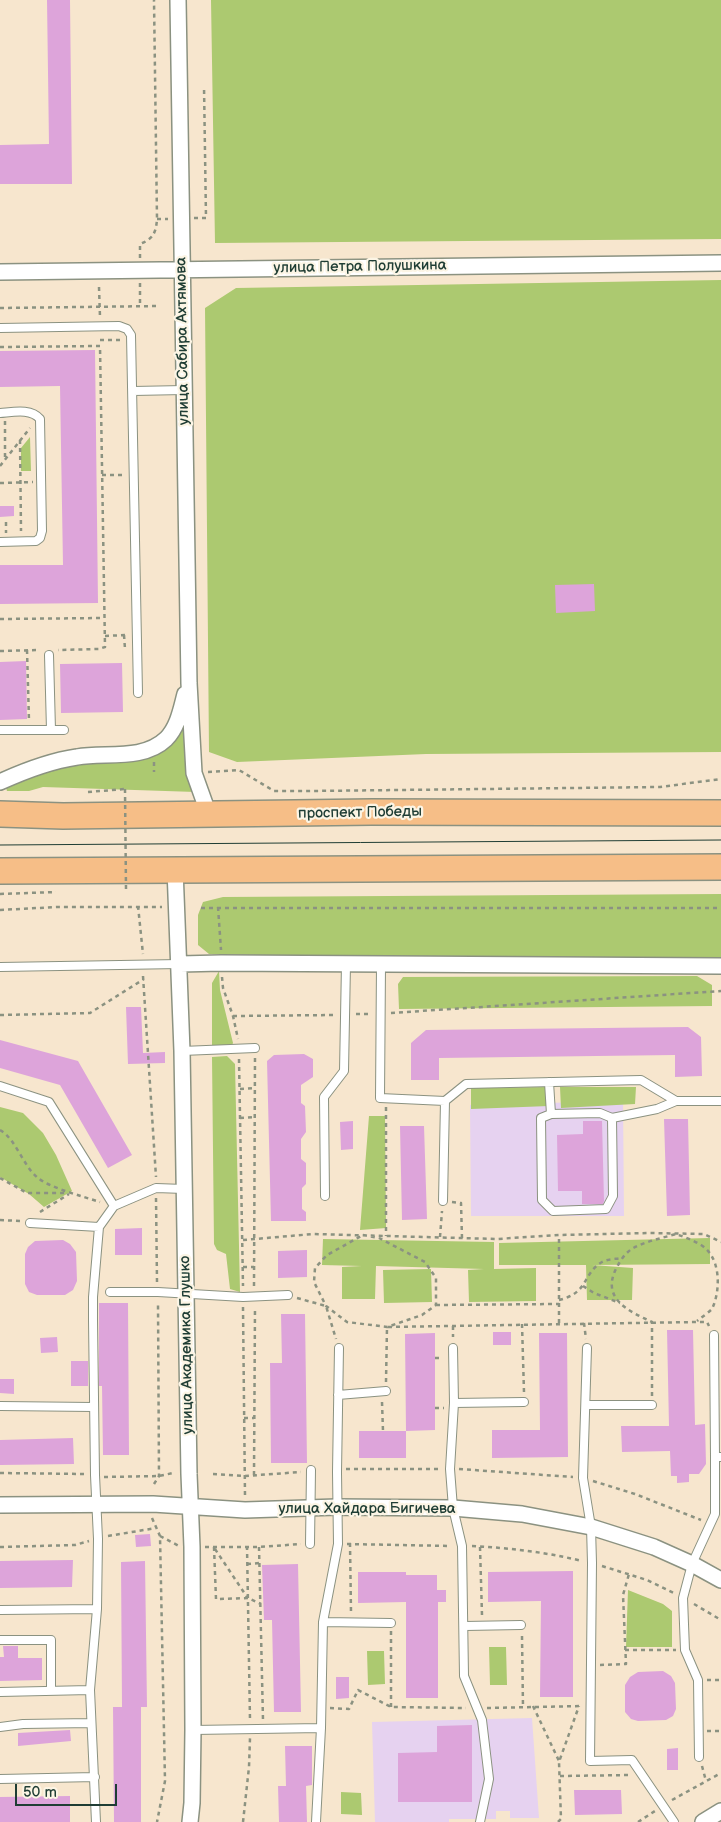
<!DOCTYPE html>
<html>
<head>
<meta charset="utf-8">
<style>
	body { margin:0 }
	#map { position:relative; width:721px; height:1822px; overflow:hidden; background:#f7e6ce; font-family:"Balsamiq Sans",sans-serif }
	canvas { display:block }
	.scale { position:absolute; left:15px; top:1784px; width:102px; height:22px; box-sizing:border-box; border:2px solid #1f3d34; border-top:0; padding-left:6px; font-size:15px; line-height:18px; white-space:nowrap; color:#1f3d34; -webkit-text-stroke:4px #fcf5e5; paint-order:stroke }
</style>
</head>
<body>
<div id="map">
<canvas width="721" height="1822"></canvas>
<div class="scale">50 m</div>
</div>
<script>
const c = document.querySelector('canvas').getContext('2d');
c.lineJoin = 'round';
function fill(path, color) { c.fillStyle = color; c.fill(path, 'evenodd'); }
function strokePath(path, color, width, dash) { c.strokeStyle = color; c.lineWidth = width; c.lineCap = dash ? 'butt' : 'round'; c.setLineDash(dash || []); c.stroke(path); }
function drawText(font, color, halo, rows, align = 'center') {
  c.font = font + ' "Balsamiq Sans",sans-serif'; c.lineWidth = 4.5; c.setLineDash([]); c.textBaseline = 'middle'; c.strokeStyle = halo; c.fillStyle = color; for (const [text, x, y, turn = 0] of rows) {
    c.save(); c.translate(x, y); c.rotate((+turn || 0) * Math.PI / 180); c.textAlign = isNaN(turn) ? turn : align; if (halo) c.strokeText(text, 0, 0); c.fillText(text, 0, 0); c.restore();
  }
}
const built = new Path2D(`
	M623 1101 624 1216H471L470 1105Z
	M532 1718 539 1818H510V1811H496V1819H449V1822H375L372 1722Z`);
const green = new Path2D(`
	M211 0H721V239L215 243Z
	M721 280V752L426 754 237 762 209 752 205 308 236 288Z
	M30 437 31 471H21V448Z
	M184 727 196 792 43 787 29 791H7L6 788C15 781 46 766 58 764 90 758 142 767 168 748 175 742 180 735 184 727Z
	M721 894V957H354L209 954 198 945V915L203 902 223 897Z
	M219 971 220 990 233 1043 232 1045 212 1047V983Z
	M697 976 712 985V1006L399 1009 398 984 403 977Z
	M227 1056 235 1064 240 1292 230 1289 226 1254 217 1250 214 1244 212 1057Z
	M548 1087 549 1106 471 1109V1088Z
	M560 1087H636L635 1104 561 1108Z
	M0 1107 23 1113 43 1133 56 1155 72 1191 44 1207 29 1194 0 1177Z
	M369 1116H385L386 1228 360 1230Z
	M710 1238V1264L592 1265 633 1268 632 1300H587L586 1265H499V1243Z
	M323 1239 494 1242V1269L536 1268V1301L469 1302 468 1270 484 1269 376 1266 375 1299H342V1267L362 1266 322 1265Z
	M431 1269 432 1302 384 1303 383 1270Z
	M628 1590 663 1604 672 1611V1647H626Z
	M489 1647H506L507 1685H490Z
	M367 1651H384L385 1684 368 1685Z
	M341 1792 361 1793 362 1815 341 1814Z`);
const building = new Path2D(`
	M47 0H70L72 184H0V145L49 144Z
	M95 350 98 603 0 604V565H63L60 386 0 387V351Z
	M0 506H14V516L0 517Z
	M594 584 595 611 556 613 555 585Z
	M26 661 27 719 0 720V662Z
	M122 663 123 712 61 713 60 664Z
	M126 1007H141L143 1053 165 1052V1063L128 1064Z
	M688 1027 701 1037 702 1076 675 1077V1055L439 1058V1080H411V1043L426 1030Z
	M0 1040 78 1061 132 1155 108 1168 60 1085 0 1068Z
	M304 1054 313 1059V1077L301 1085V1103L305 1106 306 1132 301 1139V1159L306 1163V1184L302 1188V1209L306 1212V1221H271L267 1061 274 1055Z
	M664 1119H688L690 1215 667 1216Z
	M353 1121V1149L341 1150 340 1122Z
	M583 1121H602L604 1201 603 1204H582V1191H558L557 1135 583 1134Z
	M400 1126H424L427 1219 402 1220Z
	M142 1228V1255H115V1229Z
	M63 1240 70 1244 76 1252 77 1281 73 1290 65 1295H37L29 1292 25 1284V1254L28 1247 35 1241Z
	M307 1250V1277L278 1278V1251Z
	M99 1303H128L129 1455H103L102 1386H99Z
	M281 1314H305L307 1463H271L270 1363H282Z
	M667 1330H693L695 1425 705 1424 706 1464 699 1474H689V1482L677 1483V1476H671L670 1451 622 1452 621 1426H669Z
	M493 1332H511V1345H493Z
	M435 1333V1430L406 1431 405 1334Z
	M539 1333H567L568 1457 492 1458V1430H540Z
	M57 1337 58 1352 41 1353 40 1338Z
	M71 1361H88V1386H71Z
	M0 1379H14V1394L0 1393Z
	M359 1431H406V1458H359Z
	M73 1438 74 1464 0 1465V1440Z
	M150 1534 151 1546 136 1547 135 1535Z
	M73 1560 72 1587 0 1588V1561Z
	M145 1561 147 1707H141V1822H114L113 1707H122L121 1562Z
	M298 1564 301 1712H274L272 1620H264L262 1565Z
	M573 1571V1697H540L541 1601 488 1602V1572Z
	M358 1572H406V1575H437V1590H446V1602H438V1698H406V1602L358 1603Z
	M3 1646H18V1658H42V1680L0 1681V1657H4Z
	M663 1671 671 1676 675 1683 676 1709 673 1716 666 1720 638 1721 631 1719 625 1712V1685L630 1677 638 1672Z
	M336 1677H349V1698L336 1699Z
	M472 1725V1802H398V1753L437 1752V1726Z
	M70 1730 71 1741 18 1746V1733Z
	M285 1746H312V1785L306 1786 307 1822H279L278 1786H286Z
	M678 1748V1770H667V1749Z
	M574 1790H621L622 1814 575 1815Z
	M70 1796V1822H0V1797Z`);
const path = new Path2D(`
	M194 218H206L204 86
	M157 219H168
	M140 258V244C153 239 156 233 157 219L154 0
	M140 283V306
	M99 287 100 317
	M0 308 159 306
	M100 340H121
	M0 347 100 346 105 647 99 649 58 650
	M5 421V458
	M20 440 21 531
	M0 466 30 428
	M102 475H123
	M0 483 33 482
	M6 522V533
	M0 619 104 618
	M124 635 125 649
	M105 636 126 635
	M27 650 29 721
	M0 651 40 650
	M154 762V772
	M208 772 239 770 274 791H310L660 787 721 779
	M88 792 125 789
	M0 894 56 892
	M138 906 143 954
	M218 907 221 950
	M201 908H721
	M0 910 57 907H162
	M143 976 156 1177
	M222 977 223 988 233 1016 238 1039
	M391 1013 721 991
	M356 1014H370
	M0 1015 90 1013 144 979
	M233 1016 335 1015
	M239 1059 243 1286
	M240 1089 255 1088
	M386 1107V1236
	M240 1118 254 1117
	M0 1130C16 1139 23 1166 38 1178 50 1188 85 1197 100 1202
	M0 1178 27 1193H67
	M156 1198 157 1282
	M452 1202 461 1203 462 1238
	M40 1212 69 1194
	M0 1220 21 1221
	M363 1235 379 1238 425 1262 436 1278V1305L422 1315 387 1327 347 1322 326 1306 314 1282 315 1268 327 1255Z
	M440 1237 442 1211
	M243 1240 313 1234 497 1239 559 1235 650 1233 704 1234 721 1242
	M243 1267H254
	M254 1286 255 1057
	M583 1286 594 1293 620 1303
	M297 1298 326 1306 336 1339
	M559 1300C589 1293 582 1274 602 1262 607 1259 616 1259 621 1258
	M436 1305 559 1304
	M243 1307 245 1496
	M559 1323V1235
	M584 1323 586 1339
	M522 1324 524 1392
	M453 1326V1337
	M435 1358H443
	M386 1382 387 1327 696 1322H707L709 1326
	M652 1396V1322C628 1311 600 1298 617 1267 621 1259 627 1251 635 1247 648 1241 662 1238 676 1234 684 1237 693 1240 701 1245 721 1257 721 1290 712 1309 708 1313 702 1317 697 1321
	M382 1402 383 1431
	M435 1408H444
	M244 1418H254
	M346 1469H441
	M459 1469 573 1477
	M0 1473 86 1474
	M213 1474 245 1476 301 1472
	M254 1475 255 1307
	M104 1477 159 1476 173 1473
	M593 1481 635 1494 701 1520
	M154 1484 159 1476 158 1303
	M152 1518 160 1536 165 1781 157 1822
	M108 1536 156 1528
	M160 1536 179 1546
	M350 1543 351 1612
	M347 1544 451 1546
	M247 1546 250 1720
	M472 1546C510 1548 545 1552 582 1561
	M0 1547 75 1545 89 1541
	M205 1547H259L301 1544
	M214 1547 216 1599 248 1598 261 1604
	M259 1547 263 1720
	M480 1547 482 1615
	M215 1549 247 1597
	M247 1564 260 1563
	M602 1566 647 1580 674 1593
	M694 1604 721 1620
	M522 1636 523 1707
	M625 1650H676
	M600 1665 626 1664 623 1595 629 1574
	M707 1680H721
	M533 1706 559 1761
	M391 1707V1631
	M330 1708 349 1709 358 1690 391 1707 466 1708
	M487 1708 581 1706
	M707 1731H721
	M702 1766 706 1781
	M560 1776 631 1775
	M672 1800 721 1773
	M243 1822 249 1767 250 1738
	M558 1822 561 1819 559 1762 579 1706
	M638 1822 655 1811`);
const service = new Path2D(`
	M0 328 119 326 127 329 131 335 138 693
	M133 391 184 390
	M0 413C13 412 31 408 40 419L42 531 40 538 36 541 0 542
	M0 730H51L49 655
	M51 730H64
	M381 965 380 1098 445 1101 466 1084 641 1080 676 1101H721
	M0 967 180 964
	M182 1051 255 1048
	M549 1082 551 1114 541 1118 542 1200 553 1211 606 1209 613 1196 612 1118 600 1113 551 1114
	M0 1086 49 1102 114 1206
	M612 1118 657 1109 676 1101
	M325 1196 324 1097 344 1071 346 964
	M443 1201 445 1101
	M30 1223 99 1227
	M110 1292H158L243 1297 288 1295
	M714 1335 715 1457
	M453 1348 454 1403 450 1469 453 1508 462 1546 464 1676 482 1720 489 1779 480 1822
	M587 1348 583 1478 591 1527 592 1563 590 1761 632 1760 674 1822
	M338 1395 386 1391
	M454 1403 524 1402
	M586 1405H652
	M0 1406 93 1407
	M310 1544 311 1470
	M0 1610 97 1609
	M323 1622 391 1623
	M465 1626 521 1625
	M0 1640H51V1690
	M0 1692 90 1690
	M0 1727 23 1724 91 1723
	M193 1730 321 1728
	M699 1757 698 1680 685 1650 683 1598 692 1564 715 1514V1457H721
	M0 1779 95 1777
	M96 1822 90 1690 97 1609 98 1539 95 1475 93 1320V1297L99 1227 114 1206 156 1188 184 1189
	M316 1822 321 1728 323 1622 338 1544 337 1472 339 1348`);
const minor = new Path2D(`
	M178 0 189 683 194 773 209 815
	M0 272 721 263
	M0 782C24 771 50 761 77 757 105 752 143 761 166 739 178 727 181 709 185 694
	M175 869 182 1051 189 1474 192 1547 193 1730 192 1803 190 1822
	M180 964 221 963 721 966
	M0 1505 153 1504 245 1510 337 1507 453 1508 522 1514 591 1527 654 1547 692 1564 721 1580
	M703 1822 721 1811`);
const primary = new Path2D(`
	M0 814 63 816 372 812 721 813
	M0 871 721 867`);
const tram = new Path2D(`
	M0 845 721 840`);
const pathBridge = new Path2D(`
	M125 789 126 889`);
const streetNames = [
	["улица Петра Полушкина",360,267,-1],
	["улица Сабира Ахтямова",183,341,-91],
	["проспект Победы",360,813,-1],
	["улица Академика Глушко",187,1345,-91],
	["улица Хайдара Бигичева",367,1509]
];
fill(built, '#e6d2f0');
fill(green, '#acc970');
fill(building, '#dda4da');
strokePath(service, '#8b9281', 10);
strokePath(minor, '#8b9281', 18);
strokePath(primary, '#8b9281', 28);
strokePath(path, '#8b9281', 2.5, [4, 4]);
strokePath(service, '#fff', 8);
strokePath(minor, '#fff', 15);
strokePath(primary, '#f6be87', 25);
strokePath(tram, '#1f3d34', 1);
strokePath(pathBridge, '#8b9281', 2.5, [4, 4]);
drawText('15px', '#1f3d34', '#fcf5e5', streetNames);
</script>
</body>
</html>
